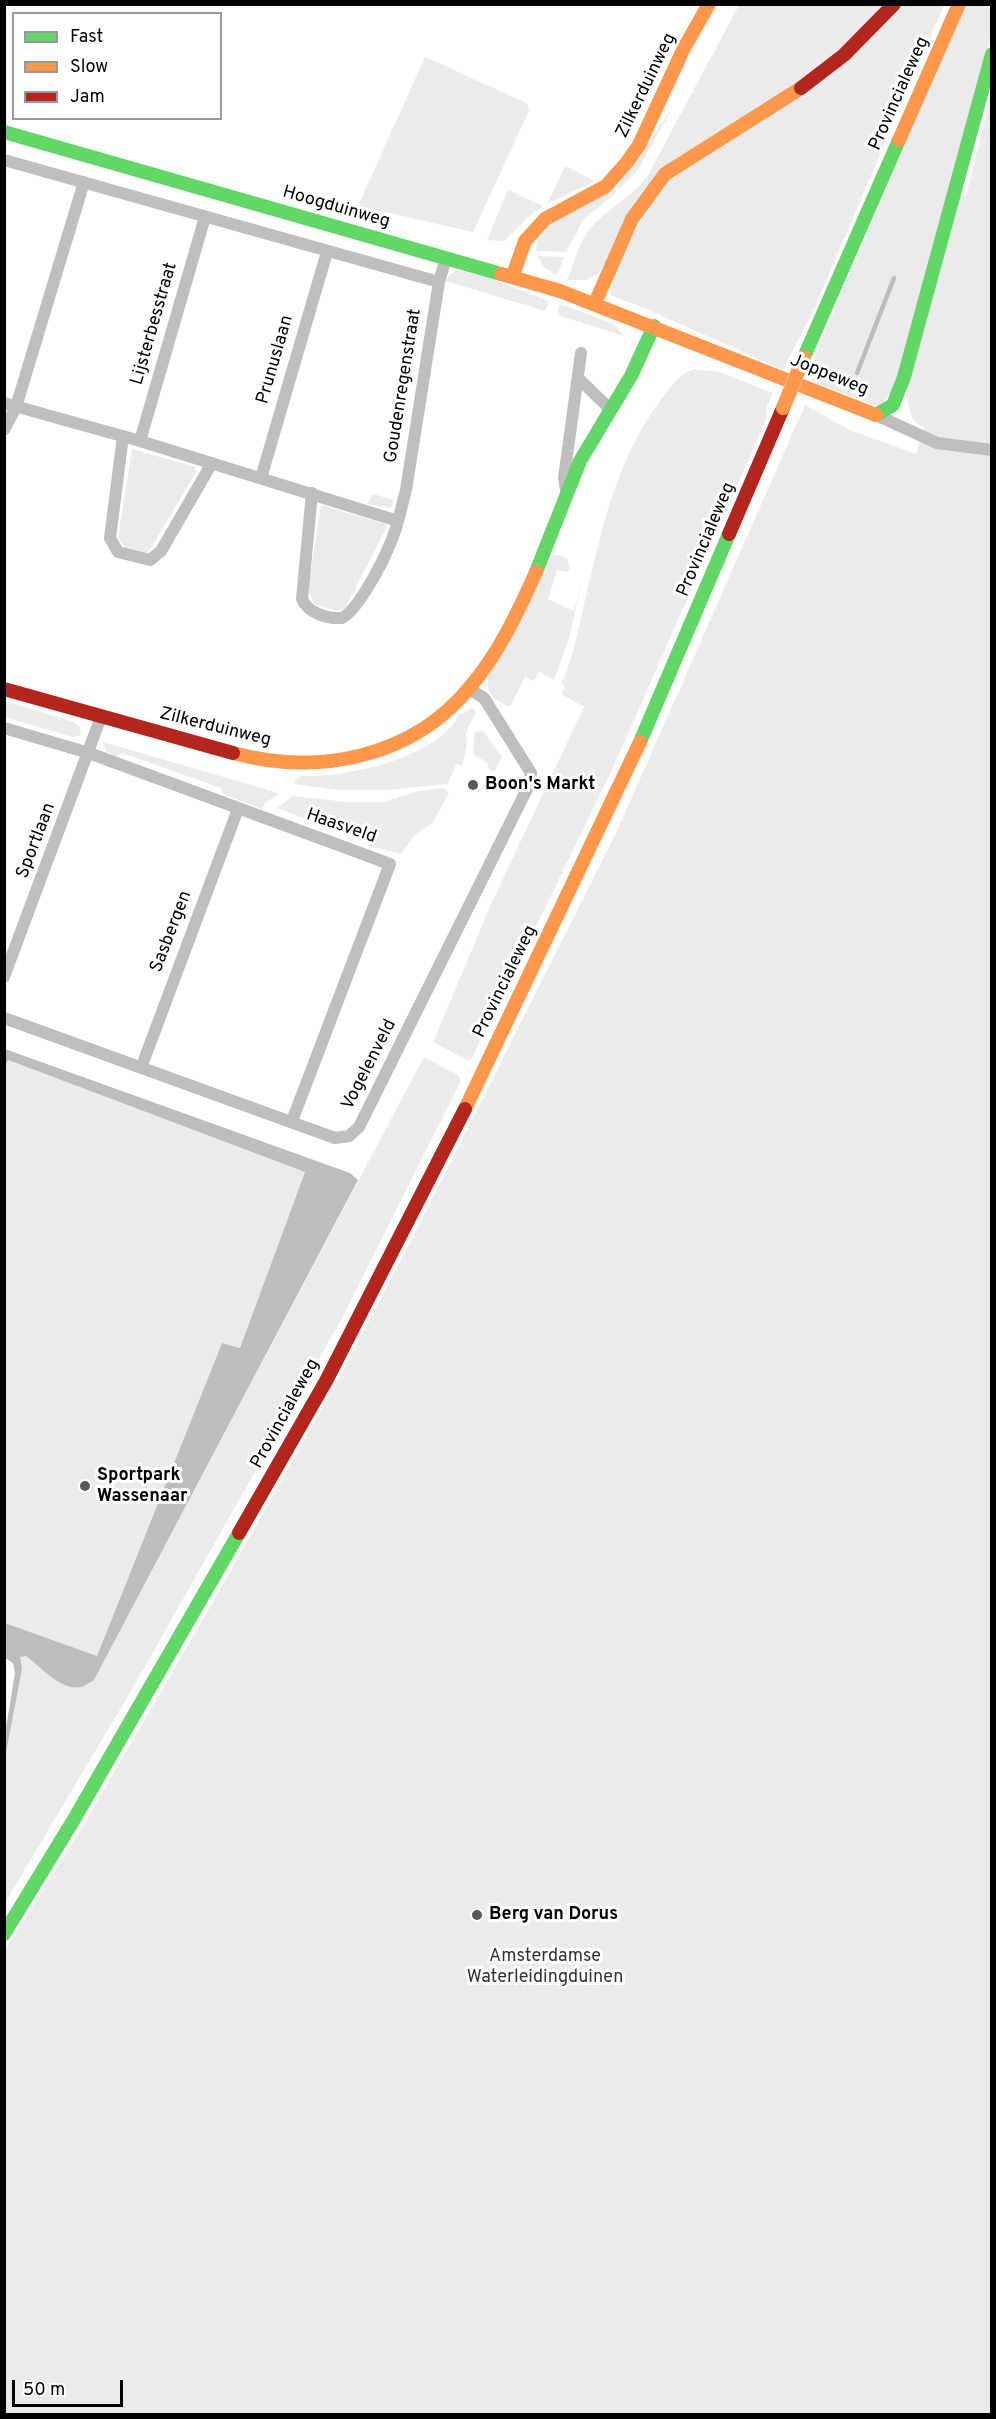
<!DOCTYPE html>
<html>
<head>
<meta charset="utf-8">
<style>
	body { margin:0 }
	#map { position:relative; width:996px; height:2419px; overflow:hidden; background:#fff; font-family:Overpass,sans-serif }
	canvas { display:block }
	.frame { position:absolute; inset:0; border:6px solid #000; pointer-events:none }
	.legend { position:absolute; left:12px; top:12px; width:210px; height:108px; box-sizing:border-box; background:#fff; border:2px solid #999; margin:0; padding:8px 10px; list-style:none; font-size:18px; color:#000 }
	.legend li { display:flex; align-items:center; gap:12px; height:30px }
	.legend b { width:30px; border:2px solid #999 }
	.scale { position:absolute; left:12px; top:2380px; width:111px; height:27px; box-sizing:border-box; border:3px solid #000; border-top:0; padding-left:8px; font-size:18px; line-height:21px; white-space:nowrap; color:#000; -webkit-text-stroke:4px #fff; paint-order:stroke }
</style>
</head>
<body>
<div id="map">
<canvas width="996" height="2419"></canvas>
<div class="frame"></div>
<ul class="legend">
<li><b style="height:8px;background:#63d668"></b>Fast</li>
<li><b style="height:8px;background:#ff974d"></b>Slow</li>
<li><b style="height:8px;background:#b3261e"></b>Jam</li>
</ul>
<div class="scale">50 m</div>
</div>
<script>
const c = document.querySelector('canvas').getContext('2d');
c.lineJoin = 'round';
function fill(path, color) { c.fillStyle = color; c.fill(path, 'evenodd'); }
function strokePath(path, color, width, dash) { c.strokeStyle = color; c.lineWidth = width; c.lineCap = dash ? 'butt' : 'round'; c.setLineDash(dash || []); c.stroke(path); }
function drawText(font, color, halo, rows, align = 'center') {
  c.font = font + ' Overpass,sans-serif'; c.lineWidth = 6; c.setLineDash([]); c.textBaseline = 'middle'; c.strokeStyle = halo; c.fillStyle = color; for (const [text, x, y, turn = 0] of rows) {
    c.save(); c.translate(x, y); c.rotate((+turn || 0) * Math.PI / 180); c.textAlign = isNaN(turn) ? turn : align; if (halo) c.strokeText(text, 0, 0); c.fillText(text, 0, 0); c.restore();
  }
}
const green = new Path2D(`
	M739 5H889L827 63 698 145 597 274 585 280H567C573 266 577 249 585 236 600 212 629 200 647 177Z
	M900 5H944L814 309 783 370 649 310 610 295 620 255 664 184Z
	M964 5H991V35L897 385 879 407 813 382 812 380 820 363 813 360Z
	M425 57 527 103 529 111 473 232 358 206Z
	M991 94V2414H5L4 1951 82 1827 210 1607 339 1378 422 1219 616 833 805 405 850 430 916 454 924 426 921 427 912 418 906 394 960 196H966Z
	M673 107 638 170 619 189 617 186Z
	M565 166 595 181 547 204Z
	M614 189 617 192 583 220 566 252 536 251C535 225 594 201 614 189Z
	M508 190 543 206 526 219 504 241 487 240Z
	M537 256 564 257 557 276 544 267Z
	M458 270 489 278 549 301 545 311 446 281 449 275Z
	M560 304 612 323 625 336 560 316 558 310Z
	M693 369 720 372 773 393 767 406 766 420 612 770 471 1060H467L433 1042 492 902 584 707 561 694 565 686 561 684C574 657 578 629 585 600 601 532 616 461 658 404 669 388 676 377 693 369Z
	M132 449 195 467 196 472 149 551 144 554 127 550 118 537Z
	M373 494 394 500 391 508 367 504Z
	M321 505 385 524 387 527 345 608 338 611 314 604 308 589Z
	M557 555 567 558 570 568 568 572 557 570 548 599 574 611 582 581 569 639 554 680 539 672 534 681 525 677 510 707C494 699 485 695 488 676L552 556Z
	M5 701 74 722 80 727 81 735 72 737 5 717Z
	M472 708 476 712 466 732 467 747 462 766 456 764 448 784 387 790H338L294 784 296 779 301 776C346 778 439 758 459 714Z
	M483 731 502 757 494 772 487 768 489 764 473 754 475 732Z
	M103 742 272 791 279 794 265 803 262 809 223 794 221 788 122 753 116 756 106 751Z
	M443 788 449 793 433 822 414 836 401 854 369 846 366 841 277 808 293 796 347 802H384L418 791Z
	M424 1057 458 1075 461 1081 447 1109 341 1320 131 1691 5 1903V1758L22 1669 20 1657 26 1655 52 1676 94 1680Z
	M7 1060 305 1172 240 1348 222 1343 97 1656 5 1623 4 1066Z`);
const water = new Path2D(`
	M5 1049 350 1173 358 1180 94 1680C90 1682 84 1687 80 1687 61 1691 40 1666 26 1656L20 1657 22 1669 5 1758V1734L15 1673 13 1663 5 1658V1623L97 1656 222 1343 240 1348 305 1172 8 1060 5 1066Z`);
const stream = new Path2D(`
	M857 373 894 278`);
const street = new Path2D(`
	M4 160 439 282
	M578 378 609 408
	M4 403 140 441 398 521
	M876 415 937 443 992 450
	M4 430 16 407 84 182
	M123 436 110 538 118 552 150 560 161 551 212 463
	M140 441 205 217
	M261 478 327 252
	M566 490 564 478 581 353
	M312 493 302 599C308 613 327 619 342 618 358 610 383 562 390 544 398 527 401 508 406 490L439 282 446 258
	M4 728 89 753 390 864 292 1121
	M4 977 101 717
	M4 1018 335 1138 349 1136 359 1127 529 785 531 773 484 698 469 689
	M141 1068 238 809`);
const fast = new Path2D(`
	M4 132 501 274
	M804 357 899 140
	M876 415 893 405 904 377 992 54
	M536 572 580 461 631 376 654 326
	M640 742 729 534
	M4 1934 73 1821 239 1533`);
const slow = new Path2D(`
	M899 140 959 4
	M501 274 560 291 876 415
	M513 275 525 241 545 219 606 186 627 162 639 145 684 48 709 4
	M595 303 632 219 665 174 801 88
	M233 753C318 776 412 758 470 687 499 653 518 612 536 572
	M465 1109 640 742`);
const jam = new Path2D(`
	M801 88 844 55 894 4
	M729 534 783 408
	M4 689 233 753
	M239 1533 326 1381 465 1109`);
const slowBridge = new Path2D(`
	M783 408 804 357`);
const markers = [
	[473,785,6,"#595959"],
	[85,1486,6,"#595959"],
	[477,1915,6,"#595959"]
];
const streetNames = [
	["Zilkerduinweg",647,86,-64],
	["Provincialeweg",900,94,-66],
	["Hoogduinweg",336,208,16],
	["Lijsterbesstraat",155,324,-74],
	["Prunuslaan",276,360,-74],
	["Joppeweg",829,376,22],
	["Goudenregenstraat",404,386,-81],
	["Provincialeweg",707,540,-67],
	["Zilkerduinweg",215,728,14],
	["Haasveld",341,827,19],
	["Sportlaan",37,841,-69],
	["Sasbergen",172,932,-69],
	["Provincialeweg",506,982,-64],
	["Vogelenveld",370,1065,-63],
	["Provincialeweg",286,1414,-61]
];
const poiNames = [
	["Boon's Markt",485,785],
	["Sportpark",97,1476],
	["Wassenaar",97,1497],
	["Berg van Dorus",489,1915]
];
const parkNames = [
	["Amsterdamse",545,1957],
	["Waterleidingduinen",545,1978]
];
fill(green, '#ebebeb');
fill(water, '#bdbdbd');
strokePath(stream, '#bdbdbd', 4.5);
strokePath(street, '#bebebe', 12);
strokePath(fast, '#63d668', 14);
strokePath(slow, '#ff974d', 14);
strokePath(jam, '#b3261e', 14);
strokePath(slowBridge, '#dbdbdb', 15, []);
strokePath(slowBridge, '#ff974d', 14);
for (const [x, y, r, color] of markers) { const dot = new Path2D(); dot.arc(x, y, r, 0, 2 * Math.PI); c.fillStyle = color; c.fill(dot); strokePath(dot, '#fff', 2); }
drawText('18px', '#000', '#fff', streetNames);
drawText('bold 18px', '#000', '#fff', poiNames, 'left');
drawText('18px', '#313131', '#fff', parkNames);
</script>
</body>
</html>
